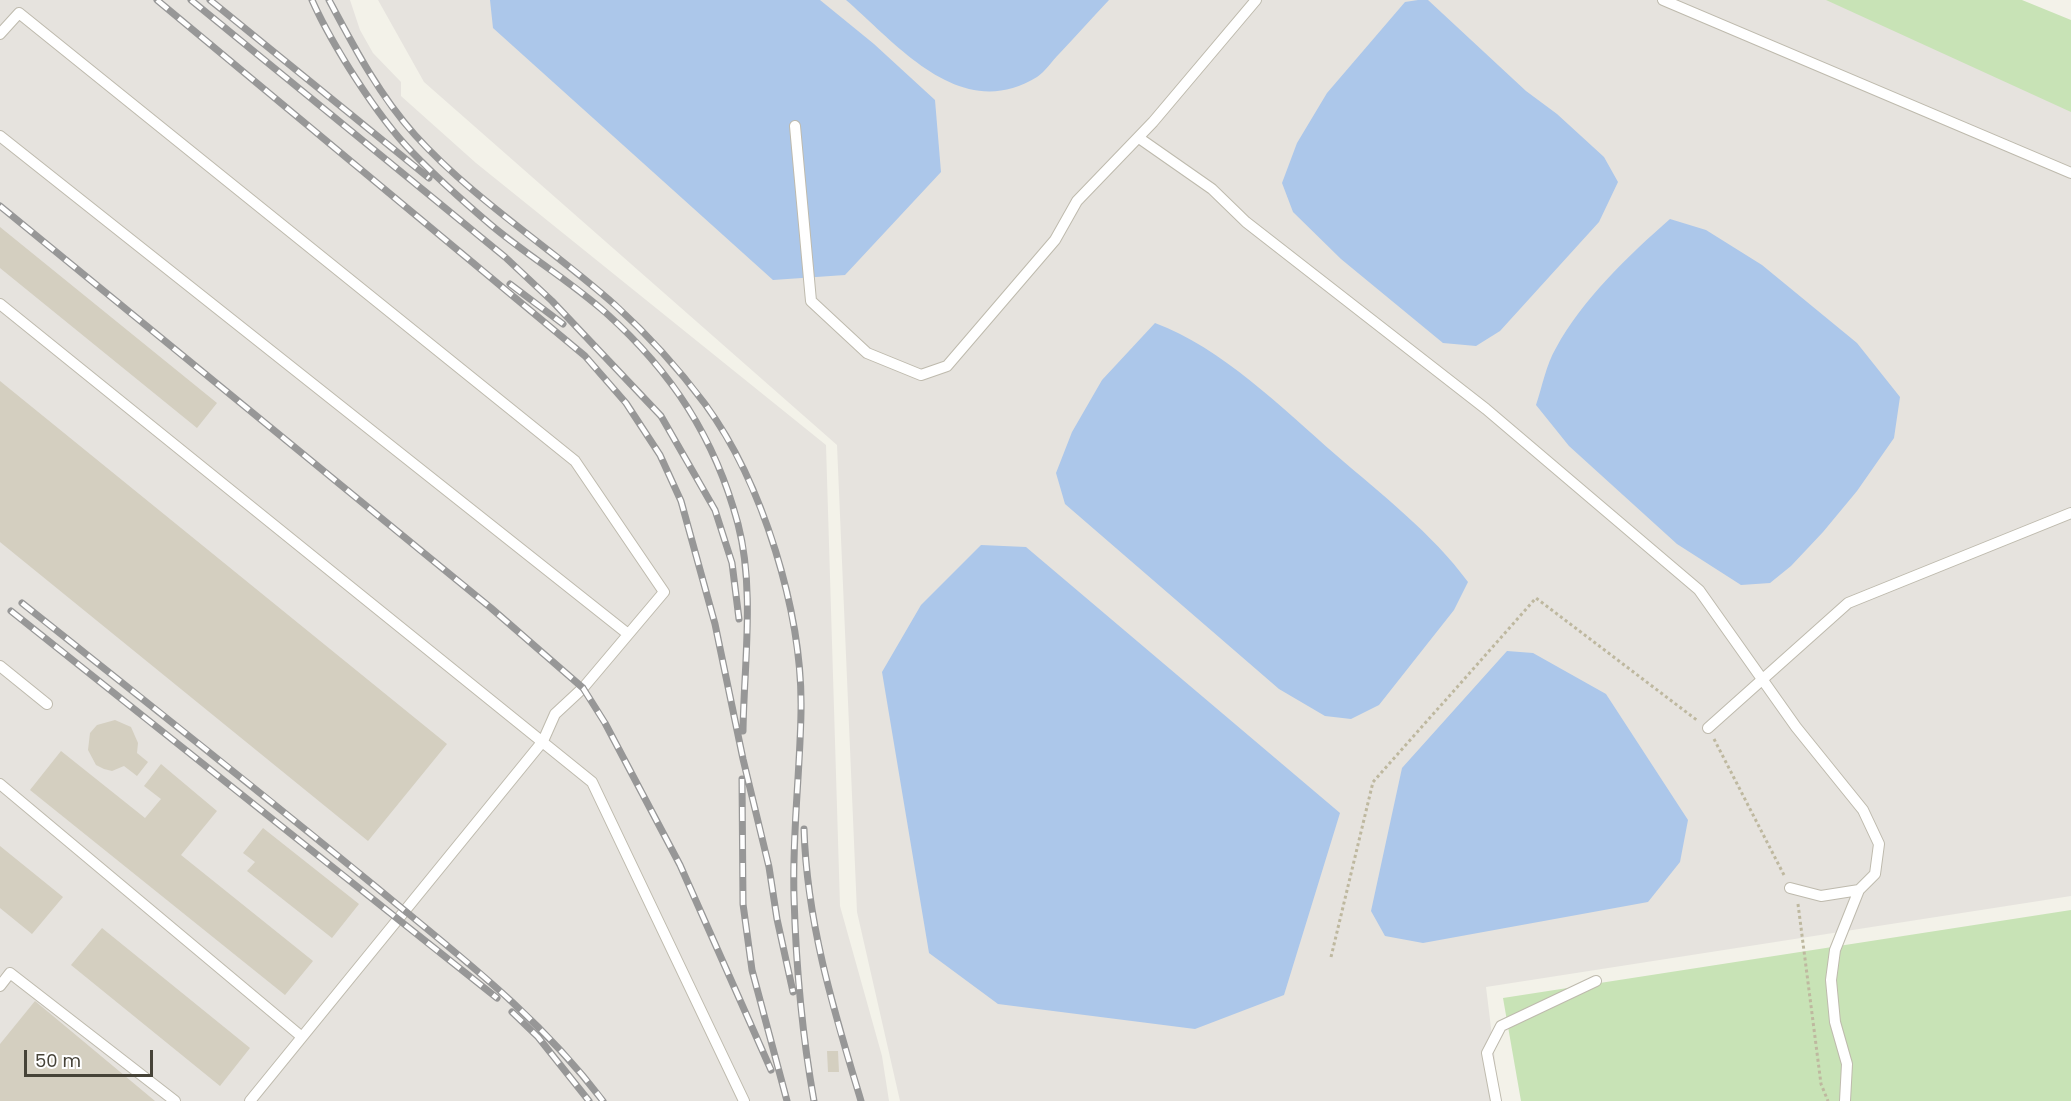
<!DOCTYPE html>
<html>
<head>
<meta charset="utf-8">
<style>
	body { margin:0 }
	#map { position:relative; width:2071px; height:1101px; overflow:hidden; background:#f3f2e9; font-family:Poppins,sans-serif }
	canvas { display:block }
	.scale { position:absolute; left:24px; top:1050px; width:129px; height:27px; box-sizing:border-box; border:3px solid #464338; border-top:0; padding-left:8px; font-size:18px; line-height:21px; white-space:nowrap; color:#464338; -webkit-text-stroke:4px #fff; paint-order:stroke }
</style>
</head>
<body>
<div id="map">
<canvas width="2071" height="1101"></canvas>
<div class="scale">50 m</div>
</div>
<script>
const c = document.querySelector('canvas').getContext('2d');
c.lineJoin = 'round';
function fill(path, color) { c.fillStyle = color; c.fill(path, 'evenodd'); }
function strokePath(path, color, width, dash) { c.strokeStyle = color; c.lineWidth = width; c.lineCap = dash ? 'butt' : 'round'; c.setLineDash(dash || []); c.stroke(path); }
const industrial = new Path2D(`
	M0 0H350L360 30 373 53 401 82V96L476 163 826 445 840 906 882 1056 889 1101H0Z
	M378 0H1847L2071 102V896L1486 987 1500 1101H900L857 912 837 445 424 82Z`);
const green = new Path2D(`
	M1826 0H2022L2071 20V112Z
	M2071 910V1101H1521L1503 998Z`);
const water = new Path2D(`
	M490 0H820L874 44 935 100 941 172 845 275 773 280 493 28Z
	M846 0H1109C1092 18 1076 36 1059 54 1052 61 1045 72 1037 77 961 124 898 45 846 0Z
	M1418 0H1428L1526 91 1557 114 1604 157 1618 182 1599 222 1500 331 1476 346 1443 343 1341 259 1293 212 1282 183 1297 143 1327 93 1405 2Z
	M1670 219 1706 230 1762 265 1857 343 1900 397 1894 438 1857 491 1823 532 1791 566 1770 583 1741 585 1677 544 1569 446 1536 405C1542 387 1546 365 1556 348 1581 301 1630 254 1670 219Z
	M1155 323C1221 347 1283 409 1336 455 1382 495 1432 533 1468 582L1454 610 1379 705 1351 719 1325 716 1279 689 1065 504 1056 473 1072 432 1102 380Z
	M981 545 1026 547 1340 813 1284 995 1195 1029 998 1004 929 953 882 672 921 605Z
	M1507 651 1533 653 1606 694 1688 820 1680 862 1648 902 1423 943 1385 936 1371 911 1402 768Z`);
const building = new Path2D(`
	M0 227 217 403 197 428 0 268Z
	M0 381 447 744 368 841 0 542Z
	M115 720 131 727 138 743 137 753 148 762 137 776 124 766 112 771 104 769 96 765 88 750 90 733 97 725Z
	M61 751 145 818 161 799 144 786 161 764 217 811 181 855 313 961 285 995 30 790Z
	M263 828 359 904 332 938 247 871 255 862 243 853Z
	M0 846 63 897 32 934 0 908Z
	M102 928 250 1048 220 1086 71 965Z
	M35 1001 155 1101H0V1044Z
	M827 1051H838L839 1072H828Z`);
const path = new Path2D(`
	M1714 739 1785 877
	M1798 904 1821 1084 1828 1101
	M1331 957 1373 782 1536 598 1698 721`);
const lane = new Path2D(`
	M1663 0 2071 173
	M0 34 19 13 575 461 664 592 583 688 555 714 543 741 250 1101
	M795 126 811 301 867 353 921 375 947 366 1055 240 1077 201 1153 122 1256 0
	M0 136 628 634
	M1139 138 1212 189 1246 222 1486 409 1699 590 1796 727 1863 810 1879 844 1875 874 1859 890 1821 896 1790 888
	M0 304 592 782 744 1101
	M0 666 47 704
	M1708 728 1848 603 2071 513
	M0 784 302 1037
	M0 986 10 973 175 1101
	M1496 1101 1487 1053 1501 1026 1596 981
	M1845 1101 1847 1064 1835 1022 1831 980 1835 950 1859 890`);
const rail = new Path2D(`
	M157 0 585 356 626 403 660 455 681 501 715 624 743 759 769 867 777 919 793 992
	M191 0 505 257 552 301 661 416 715 510 732 563 739 619
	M210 0 429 178
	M312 0C332 45 377 116 411 151 436 177 464 202 491 225 528 256 570 281 606 313 672 372 715 438 738 524 755 589 744 664 743 731
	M329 0C354 47 379 95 415 135 474 200 550 247 615 305 648 335 678 368 705 404 763 483 803 614 801 712 800 773 792 836 794 897 796 966 802 1034 814 1101
	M0 206 491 608 583 688 605 723 680 865 771 1070
	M510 284 563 324
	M22 603C140 697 259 791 376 887 459 956 537 1014 603 1101
	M11 611 497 998
	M742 779 743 904 752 970 787 1101
	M804 829C807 924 834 1011 861 1101
	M512 1012 538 1037 589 1101`);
fill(industrial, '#e6e3de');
fill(green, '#c8e3b6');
fill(water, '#acc7ea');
fill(building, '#d4cfc0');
strokePath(lane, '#bebaad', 12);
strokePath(path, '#beb89f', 3, [3, 3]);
strokePath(lane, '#fff', 10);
strokePath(rail, '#979797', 7);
strokePath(rail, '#fff', 4.5, [14]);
</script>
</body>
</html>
